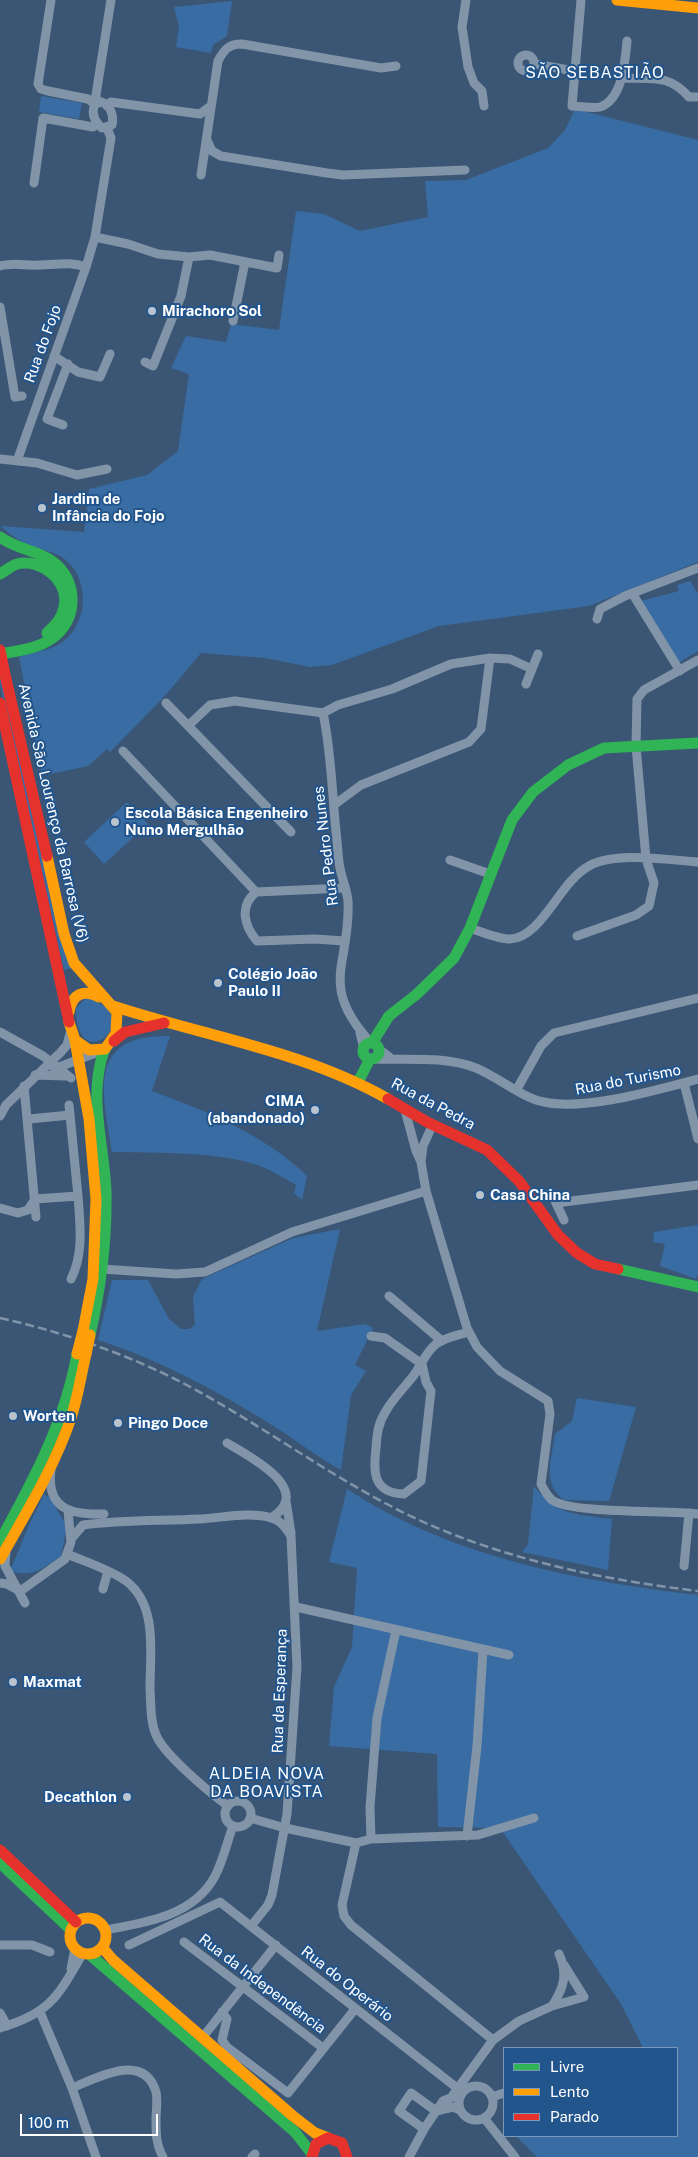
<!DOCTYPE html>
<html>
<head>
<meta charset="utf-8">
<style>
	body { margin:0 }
	#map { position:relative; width:698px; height:2157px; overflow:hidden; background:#3b5675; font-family:"Public Sans",sans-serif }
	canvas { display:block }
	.legend { position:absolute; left:503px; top:2047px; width:175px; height:90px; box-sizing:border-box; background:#23558d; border:1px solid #7b99bb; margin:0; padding:6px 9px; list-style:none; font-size:15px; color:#fff }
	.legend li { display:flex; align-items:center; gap:10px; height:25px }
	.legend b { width:25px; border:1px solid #7b99bb }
	.scale { position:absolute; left:20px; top:2114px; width:138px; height:22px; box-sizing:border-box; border:2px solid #fff; border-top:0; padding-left:6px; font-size:15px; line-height:18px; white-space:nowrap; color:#fff; -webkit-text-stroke:4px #23558d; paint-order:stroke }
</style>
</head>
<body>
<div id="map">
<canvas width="698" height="2157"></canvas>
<ul class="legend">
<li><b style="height:6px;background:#30b455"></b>Livre</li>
<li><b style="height:6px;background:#ff9f0a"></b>Lento</li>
<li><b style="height:6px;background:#e5322d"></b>Parado</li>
</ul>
<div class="scale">100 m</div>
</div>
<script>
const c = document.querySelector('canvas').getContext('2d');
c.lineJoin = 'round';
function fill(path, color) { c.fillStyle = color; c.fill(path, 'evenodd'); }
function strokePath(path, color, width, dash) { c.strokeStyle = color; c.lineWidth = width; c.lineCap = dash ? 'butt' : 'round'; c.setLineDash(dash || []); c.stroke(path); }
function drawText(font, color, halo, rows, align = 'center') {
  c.font = font + ' "Public Sans",sans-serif'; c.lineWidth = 4; c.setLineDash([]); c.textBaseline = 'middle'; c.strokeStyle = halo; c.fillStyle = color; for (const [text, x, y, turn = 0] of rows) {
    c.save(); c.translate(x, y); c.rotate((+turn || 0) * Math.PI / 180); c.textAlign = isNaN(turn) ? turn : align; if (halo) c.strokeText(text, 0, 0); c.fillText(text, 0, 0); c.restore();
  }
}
const green = new Path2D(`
	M232 1 227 36 213 45 211 53 176 47 179 27 174 7Z
	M41 96 82 103 79 119 39 112Z
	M575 109 698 140V562L589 606 439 626 332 665 310 667 265 658 201 653 164 697 110 752 107 749 88 766 42 776 19 657C31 653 45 651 56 646 87 630 92 584 67 561 55 550 42 551 29 545 18 541 9 533 0 526L84 532 89 489 147 475 178 451 189 374 171 368 186 336 226 342 231 324 279 330 296 211 324 214 360 231 428 217 425 181 466 180 548 148 565 130Z
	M690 581 698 594V651L678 663 641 601 679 591 677 585Z
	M0 672 72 968 64 970 0 684Z
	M127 802 148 824 104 864 84 842Z
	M86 998C151 1014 76 1082 76 1008Z
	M170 1036 152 1091C208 1112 264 1134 307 1176L302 1200 294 1193 296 1185C286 1179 276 1173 265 1168 227 1151 154 1153 112 1152 103 1093 85 1034 170 1036Z
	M698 1225V1274L696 1279 660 1266 665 1244 653 1242 654 1232Z
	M340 1229 317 1331 365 1324 373 1328 355 1365 366 1371 351 1395 341 1470C321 1459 302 1445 283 1432 225 1395 163 1361 98 1340L112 1280H148L169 1319 181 1329H189L195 1325 193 1297 202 1279 293 1238Z
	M577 1398 636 1407 609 1501 564 1500C541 1483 552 1459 555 1434L572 1421Z
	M534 1486C556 1516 577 1514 612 1519L608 1570 522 1552 528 1544Z
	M347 1489C451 1557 577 1581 698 1595V2157H537L516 2136H677V2048H643L621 2004 500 1828 438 1827 437 1754 329 1746 334 1687 352 1647 357 1568 329 1562Z
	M44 1494 50 1498 67 1526 61 1556C42 1569 33 1578 10 1571L29 1525Z`);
const street = new Path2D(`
	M51 0 38 84 41 89 48 91 88 99 95 104
	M466 0 462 27 468 67 474 83 482 91 484 106
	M581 0 572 106C580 106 592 109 600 107 623 99 625 61 627 41
	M518 63a8 8 0 1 1 16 0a8 8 0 1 1-16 0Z
	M535 64 574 71
	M624 78C652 79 669 74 689 97H698
	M102 102C111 106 114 116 112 125L102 128C94 121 91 113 95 104Z
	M97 103 96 95 111 0
	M107 106 111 102 118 103 200 114 211 106
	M207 140 212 151 221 156 327 173 343 175 465 170
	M201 175 218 61C224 50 228 44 242 44L381 68 396 66
	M34 183 43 118 93 127 97 124
	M95 237 128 244 158 254 189 257 210 255 277 268 279 255
	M0 266C14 262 26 266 39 265 57 265 69 261 86 267
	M0 307 15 397 22 396
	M233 321 245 262
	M54 356 78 372 100 377 110 354
	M145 362 153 366 181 296 189 257
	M63 425 47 419 68 364
	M0 459 37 463 77 475 107 469
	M17 461 86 267 95 237 111 138 107 128
	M632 593 680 671
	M597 619 600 609 625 596 698 568
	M532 669 538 654
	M166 703 291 832
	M323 713C332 755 332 798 337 841 338 850 338 859 340 868 342 879 347 890 348 901 351 965 317 984 371 1043
	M189 725 210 705 235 701 323 713 338 705 392 689 451 664 490 658 510 659 532 669 526 684
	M123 751 256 892
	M334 805 361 785 469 742 481 729 490 658
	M450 860 490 874
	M470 928C482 932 498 939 510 939 542 938 559 882 589 866 615 851 668 860 698 862
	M577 936 636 915 649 906 654 883 646 859 636 746 637 699 644 690 698 660
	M344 941 315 939 257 941C244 926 239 906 256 892L345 888
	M0 1032 43 1056 71 1078
	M360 1033 364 1049
	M379 1049 392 1059
	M374 1059C408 1060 445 1056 476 1068 498 1077 522 1098 544 1102 585 1111 656 1090 698 1079
	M54 1069 98 1052
	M35 1075 65 1076
	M684 1083 698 1139
	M24 1086 36 1217
	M517 1089 541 1046 554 1033 698 998
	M69 1105 78 1196
	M405 1110 416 1151 421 1162 426 1191 467 1328 477 1347 500 1371 548 1401 550 1414 541 1484C544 1490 547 1496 552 1500 571 1514 669 1510 698 1514
	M0 1116 6 1105 60 1053 67 1045 71 1030
	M29 1119 70 1115
	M421 1162 423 1146 433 1124
	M551 1193 556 1203
	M0 1208 18 1213 28 1210 35 1199 78 1196C80 1224 84 1254 71 1279
	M564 1220 556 1203 698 1185
	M102 1269 176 1274 205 1272 292 1232 426 1191
	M389 1296 442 1341
	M371 1336 385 1338 422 1364 426 1382 431 1391 421 1481 404 1494C373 1493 373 1472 376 1448 377 1434 378 1423 386 1411 393 1398 405 1387 414 1375 421 1365 426 1352 436 1344 446 1337 458 1335 469 1332
	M227 1443C249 1456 316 1490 271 1518
	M51 1470C46 1509 71 1515 104 1514
	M286 1501 291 1533
	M71 1539 83 1525C122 1520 160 1521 199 1519 222 1518 249 1511 272 1518 281 1521 286 1528 291 1536L297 1667 287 1814 272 1895 268 1905 251 1926
	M6 1551 5 1566 25 1603
	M67 1554C86 1562 109 1569 126 1581 158 1605 150 1653 150 1688 151 1704 150 1723 157 1737 166 1756 210 1793 228 1806
	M684 1566 689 1513
	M0 1583 7 1584 16 1589
	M103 1589 108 1571
	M19 1592 65 1559 71 1542 68 1511
	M296 1607 509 1655
	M225 1814a13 13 0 1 1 26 0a13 13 0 1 1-26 0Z
	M250 1818 285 1828 356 1843
	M467 1836 477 1746 483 1650
	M371 1839 370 1807 377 1718 396 1630
	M356 1843 342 1905 344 1916 351 1925 493 2040 453 2095
	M356 1843 371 1839 478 1835 534 1818
	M105 1930C145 1923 194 1916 215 1876 223 1861 227 1842 233 1826
	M184 1942 323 2048
	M0 1945H32L50 1952
	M129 1945 220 1902 457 2088 464 2091
	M559 1954C568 1974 564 1988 552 2006L584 1997 564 1965
	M71 1969 75 1948
	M40 2012 72 2088 96 2157
	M222 2012 227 2019 222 2040 227 2047 288 2093 355 2009
	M0 2013 7 2026
	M0 2028C51 2013 58 1996 83 1953
	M202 2038 276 1945
	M493 2040 519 2021 552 2006
	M459 2103a17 17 0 1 1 34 0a17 17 0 1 1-34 0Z
	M72 2088C96 2078 144 2051 156 2092 158 2100 156 2111 156 2119 156 2133 156 2145 163 2157
	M492 2097 504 2093
	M436 2111 453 2107 460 2110
	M484 2118 515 2157
	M424 2129 399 2111 411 2093 436 2111
	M252 2157 255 2154
	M409 2157 424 2129 443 2101 458 2095`);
const fast = new Path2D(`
	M0 537C16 549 36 550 52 561 79 580 79 621 51 639 37 649 17 651 0 654
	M0 574C5 571 11 566 17 564 42 558 70 582 64 607 62 619 55 625 47 633
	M372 1043 389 1016 417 994 454 958 470 928 512 820 533 792 568 765 604 748 698 743
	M363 1051a8 8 0 1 1 16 0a8 8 0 1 1-16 0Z
	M358 1082 370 1059
	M618 1269 698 1287
	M90 1335C101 1287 107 1240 106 1191 104 1143 87 1095 105 1048
	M0 1541C33 1481 65 1422 77 1354
	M0 1863 71 1930
	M89 1954 295 2132 312 2154`);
const slow = new Path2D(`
	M617 0 698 8
	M47 856 64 934 74 963 117 1012 116 1033 105 1049 89 1050 75 1040
	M113 1006C204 1036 304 1051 388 1099
	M69 1012C72 994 83 989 99 997
	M69 1022 75 1040 89 1119 96 1199 93 1279 83 1331
	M0 1559C26 1513 54 1468 71 1418 78 1397 81 1375 86 1354
	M70 1936a18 18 0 1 1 36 0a18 18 0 1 1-36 0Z
	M102 1947 113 1960 293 2116 315 2133 328 2138`);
const jam = new Path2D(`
	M6 679 47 856
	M0 703 69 1022
	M114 1041 125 1032 164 1023
	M388 1099 427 1122 487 1150 519 1181 558 1235 577 1253 595 1264 618 1269
	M0 1850 76 1922
	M312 2157 316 2144 328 2138 342 2143 347 2157`);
const rail = new Path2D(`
	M0 1318C58 1331 115 1350 169 1376 264 1423 348 1493 447 1532 527 1564 613 1581 698 1591`);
const slowBridge = new Path2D(`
	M77 1354 83 1331
	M86 1354 90 1335`);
const jamBridge = new Path2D(`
	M0 650 6 679`);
const markers = [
	[152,311,5,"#bac4cf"],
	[42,508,5,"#bac4cf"],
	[115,822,5,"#bac4cf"],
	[218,983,5,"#bac4cf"],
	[315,1110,5,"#bac4cf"],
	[480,1195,5,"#bac4cf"],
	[13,1416,5,"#bac4cf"],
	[118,1423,5,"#bac4cf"],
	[13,1682,5,"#bac4cf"],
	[127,1797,5,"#bac4cf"]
];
const poiNames = [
	["Mirachoro Sol",162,311],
	["Jardim de",52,499],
	["Infância do Fojo",52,516],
	["Escola Básica Engenheiro",125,813],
	["Nuno Mergulhão",125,830],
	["Colégio João",228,974],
	["Paulo II",228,991],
	["CIMA",305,1101,"right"],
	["(abandonado)",305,1118,"right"],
	["Casa China",490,1195],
	["Worten",23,1416],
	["Pingo Doce",128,1423],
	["Maxmat",23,1682],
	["Decathlon",117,1797,"right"]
];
const streetNames = [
	["Rua do Fojo",43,344,-70],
	["Avenida São Lourenço da Barrosa (V6)",53,813,77],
	["Rua Pedro Nunes",326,846,-97],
	["Rua do Turismo",628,1080,-11],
	["Rua da Pedra",433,1104,28],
	["Rua da Esperança",280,1691,-88],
	["Rua da Independência",262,1984,37],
	["Rua do Operário",347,1984,38]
];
const neighbourhoodNames = [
	["SÃO SEBASTIÃO",595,73],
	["ALDEIA NOVA",267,1774],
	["DA BOAVISTA",267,1792]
];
fill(green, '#386ca3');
strokePath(street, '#8295a8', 9);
strokePath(fast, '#30b455', 11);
strokePath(slow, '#ff9f0a', 11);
strokePath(jam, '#e5322d', 11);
strokePath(rail, '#8294a8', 2.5, [9, 4]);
strokePath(slowBridge, '#ff9f0a', 11);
strokePath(jamBridge, '#e5322d', 11);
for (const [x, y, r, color] of markers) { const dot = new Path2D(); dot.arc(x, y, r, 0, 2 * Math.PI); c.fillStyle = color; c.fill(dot); strokePath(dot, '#23558d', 2); }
drawText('bold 15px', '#fff', '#23558d', poiNames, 'left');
drawText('15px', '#fff', '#23558d', streetNames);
c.letterSpacing = '1px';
drawText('16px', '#fff', '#23558d', neighbourhoodNames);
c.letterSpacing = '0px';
</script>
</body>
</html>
